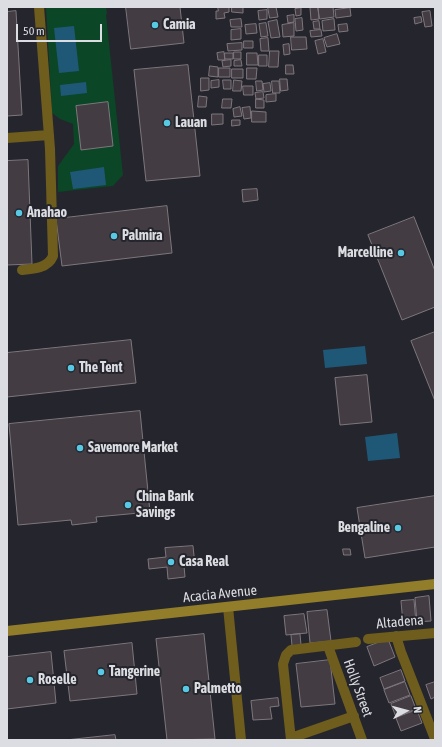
<!DOCTYPE html>
<html>
<head>
<meta charset="utf-8">
<style>
	body { margin:0 }
	#map { position:relative; width:442px; height:747px; overflow:hidden; background:#25252d; font-family:"Asap Condensed",sans-serif }
	canvas { display:block }
	.frame { position:absolute; inset:0; border:8px solid #dcdde2; pointer-events:none }
	.north { position:absolute; left:386px; top:691px; width:40px; height:40px; -webkit-text-stroke:3px #25252d; paint-order:stroke; rotate:84deg; font-size:11px; font-weight:700; line-height:16px; text-align:center; color:#dcdde2 }
	.north::after { content:''; display:block; margin:auto; width:14px; height:18px; background:#dcdde2; clip-path:polygon(50% 0,100% 100%,50% 72%,0 100%) }
	.scale { position:absolute; left:16px; top:24px; width:86px; height:18px; box-sizing:border-box; border:2px solid #dcdde2; border-top:0; padding-left:5px; font-size:12px; line-height:14px; white-space:nowrap; color:#dcdde2; -webkit-text-stroke:3px #25252d; paint-order:stroke }
</style>
</head>
<body>
<div id="map">
<canvas width="442" height="747"></canvas>
<div class="frame"></div>
<div class="north">N</div>
<div class="scale">50 m</div>
</div>
<script>
const c = document.querySelector('canvas').getContext('2d');
c.lineJoin = 'round';
function fill(path, color) { c.fillStyle = color; c.fill(path, 'evenodd'); }
function strokePath(path, color, width, dash) { c.strokeStyle = color; c.lineWidth = width; c.lineCap = dash ? 'butt' : 'round'; c.setLineDash(dash || []); c.stroke(path); }
function drawText(font, color, halo, rows, align = 'center') {
  c.font = font + ' "Asap Condensed",sans-serif'; c.lineWidth = 4; c.setLineDash([]); c.textBaseline = 'middle'; c.strokeStyle = halo; c.fillStyle = color; for (const [text, x, y, turn = 0] of rows) {
    c.save(); c.translate(x, y); c.rotate((+turn || 0) * Math.PI / 180); c.textAlign = isNaN(turn) ? turn : align; if (halo) c.strokeText(text, 0, 0); c.fillText(text, 0, 0); c.restore();
  }
}
const green = new Path2D(`
	M46 7H106L107 14 106 15 123 175 113 186 58 192V166L74 144 73 124 60 119 52 113Z`);
const water = new Path2D(`
	M74 26 79 71 59 73 54 28Z
	M86 82 87 93 61 96 60 85Z
	M104 167 106 185 73 189 70 172Z
	M365 346 367 364 325 368 323 350Z
	M397 433 400 458 368 461 365 437Z`);
const building = new Path2D(`
	M126 7H180L184 43 131 49Z
	M218 7H229V12L224 13 225 18 216 19V11H218Z
	M232 7H243V13L232 12Z
	M268 7H276L278 17 270 18Z
	M318 7H333L334 17 320 19Z
	M318 7 319 19 311 20 310 8Z
	M301 8V15L296 16 295 9Z
	M350 8 351 16 336 18 335 10Z
	M267 10V19L259 20 258 11Z
	M16 11 22 115 7 116V12Z
	M430 11 432 26 425 27 422 12Z
	M294 15V22L288 23 287 16Z
	M421 17 422 22 415 24 414 18Z
	M302 18 303 30 296 31 295 19Z
	M241 19 242 27H231L230 20Z
	M334 19 335 30 323 31 322 21Z
	M277 20 280 37 271 38 268 22Z
	M319 21 320 29H314L313 22Z
	M266 23 268 36 261 37 259 24Z
	M294 23V36L283 37 282 25Z
	M256 24 257 33 246 34 245 25Z
	M347 24 348 31 339 32 338 25Z
	M241 29V39L231 40V30Z
	M321 30 322 36 311 37 310 31Z
	M337 34 340 44 327 47 324 38Z
	M291 37H306L307 49 292 50Z
	M268 38 269 51H261L260 39Z
	M323 39 326 52 318 54 315 41Z
	M244 41H253V48H244Z
	M242 43V50L228 51 227 44Z
	M289 44 290 54 284 55 283 45Z
	M270 51H279L278 67H269Z
	M224 52 225 60H218L217 53Z
	M234 52H241V59H234Z
	M225 53H233V59H225Z
	M247 53H257L258 65H247Z
	M259 55H267V66H259Z
	M231 60V66L223 67 222 61Z
	M241 60 242 66H234V61Z
	M188 65 200 176 146 181 134 70Z
	M286 65H293L294 74H286Z
	M210 66 218 67V77L209 76Z
	M219 68H230V77H219Z
	M247 68H257L256 79H247Z
	M232 69H243V78H232Z
	M201 78H209V90L201 91Z
	M280 79H287L288 90 281 91Z
	M219 80V87L211 88V81Z
	M223 80H231V89H224Z
	M234 80 242 81 241 91H233Z
	M256 81H262L263 90 257 91Z
	M272 81H279L280 93H273Z
	M270 83 271 91 264 92 263 84Z
	M243 86H253V95H244Z
	M263 92 264 98 256 99 255 93Z
	M276 94V101L266 102V95Z
	M199 96 207 97 206 107H198Z
	M223 99H232L231 108H222Z
	M256 99 264 100V108H256Z
	M108 102 113 146 81 150 76 106Z
	M240 107 242 116 234 117 233 109Z
	M250 107 251 118 244 119 242 108Z
	M252 111 266 112V122H252Z
	M212 114H223V124L212 125Z
	M232 120H240V125L232 126Z
	M28 160 32 264 7 265V161Z
	M257 189 258 200 243 202 242 190Z
	M167 206 172 253 62 266 56 219Z
	M414 217 435 271V307L402 320 368 235Z
	M435 332V401L411 341Z
	M131 340 136 383 7 397V353Z
	M367 375 372 422 340 425 335 378Z
	M140 411 150 512 96 517 97 522 72 525 71 520 18 525 9 424Z
	M435 496V547L365 558 357 508Z
	M193 546 195 565 184 566 185 577 168 579 167 567 149 569 148 559 166 557 165 548Z
	M343 549H350L351 555H344Z
	M429 596 431 621 417 622 415 598Z
	M414 600 416 623 403 624 401 601Z
	M327 610 331 641 310 643 307 612Z
	M304 614 307 633 286 635 284 616Z
	M204 634 215 739 167 740 156 639Z
	M300 634 301 645 292 646 291 635Z
	M388 639 395 657 374 666 367 647Z
	M132 643 137 694 70 701 64 651Z
	M51 652 56 703 7 709V657Z
	M330 660 335 704 301 707 296 664Z
	M401 670 405 681 384 689 380 678Z
	M405 682 410 695 389 703 384 690Z
	M435 682V697L431 699 426 685Z
	M411 696 416 709 396 717 391 704Z
	M278 698 279 706 270 707 272 719 253 720 251 701Z
	M417 710 422 723 401 731 396 718Z
	M115 735 116 740H66Z`);
const street = new Path2D(`
	M7 138 49 135
	M22 270C34 269 48 268 53 256L50 149 39 7
	M228 607 241 740
	M396 636 401 652 435 739
	M368 639 435 633
	M328 646 362 740
	M291 738 354 716
	M291 740 283 664 286 655 291 650 356 642`);
const secondary = new Path2D(`
	M7 631 435 584`);
const markers = [
	[155,25,4,"#58c9e3"],
	[167,123,4,"#58c9e3"],
	[19,213,4,"#58c9e3"],
	[114,236,4,"#58c9e3"],
	[401,253,4,"#58c9e3"],
	[71,368,4,"#58c9e3"],
	[80,448,4,"#58c9e3"],
	[128,505,4,"#58c9e3"],
	[398,528,4,"#58c9e3"],
	[171,562,4,"#58c9e3"],
	[101,672,4,"#58c9e3"],
	[30,680,4,"#58c9e3"],
	[186,689,4,"#58c9e3"]
];
const poiNames = [
	["Camia",163,25],
	["Lauan",175,123],
	["Anahao",27,213],
	["Palmira",122,236],
	["Marcelline",393,253,"right"],
	["The Tent",79,368],
	["Savemore Market",88,448],
	["China Bank",136,497],
	["Savings",136,513],
	["Bengaline",390,528,"right"],
	["Casa Real",179,562],
	["Tangerine",109,672],
	["Roselle",38,680],
	["Palmetto",194,689]
];
const streetNames = [
	["Acacia Avenue",220,594,-6],
	["Altadena",400,622,-5],
	["Holly Street",358,688,70]
];
fill(green, '#0b4626');
fill(water, '#1f5877');
fill(building, '#433c43');
strokePath(building, '#7e767d', 1);
strokePath(street, '#6e5d1c', 10);
strokePath(secondary, '#927d2a', 10);
for (const [x, y, r, color] of markers) { const dot = new Path2D(); dot.arc(x, y, r, 0, 2 * Math.PI); c.fillStyle = color; c.fill(dot); strokePath(dot, '#25252d', 1.5); }
drawText('bold 14px', '#dcdde2', '#25252d', poiNames, 'left');
drawText('14px', '#dcdde2', '#25252d', streetNames);
</script>
</body>
</html>
